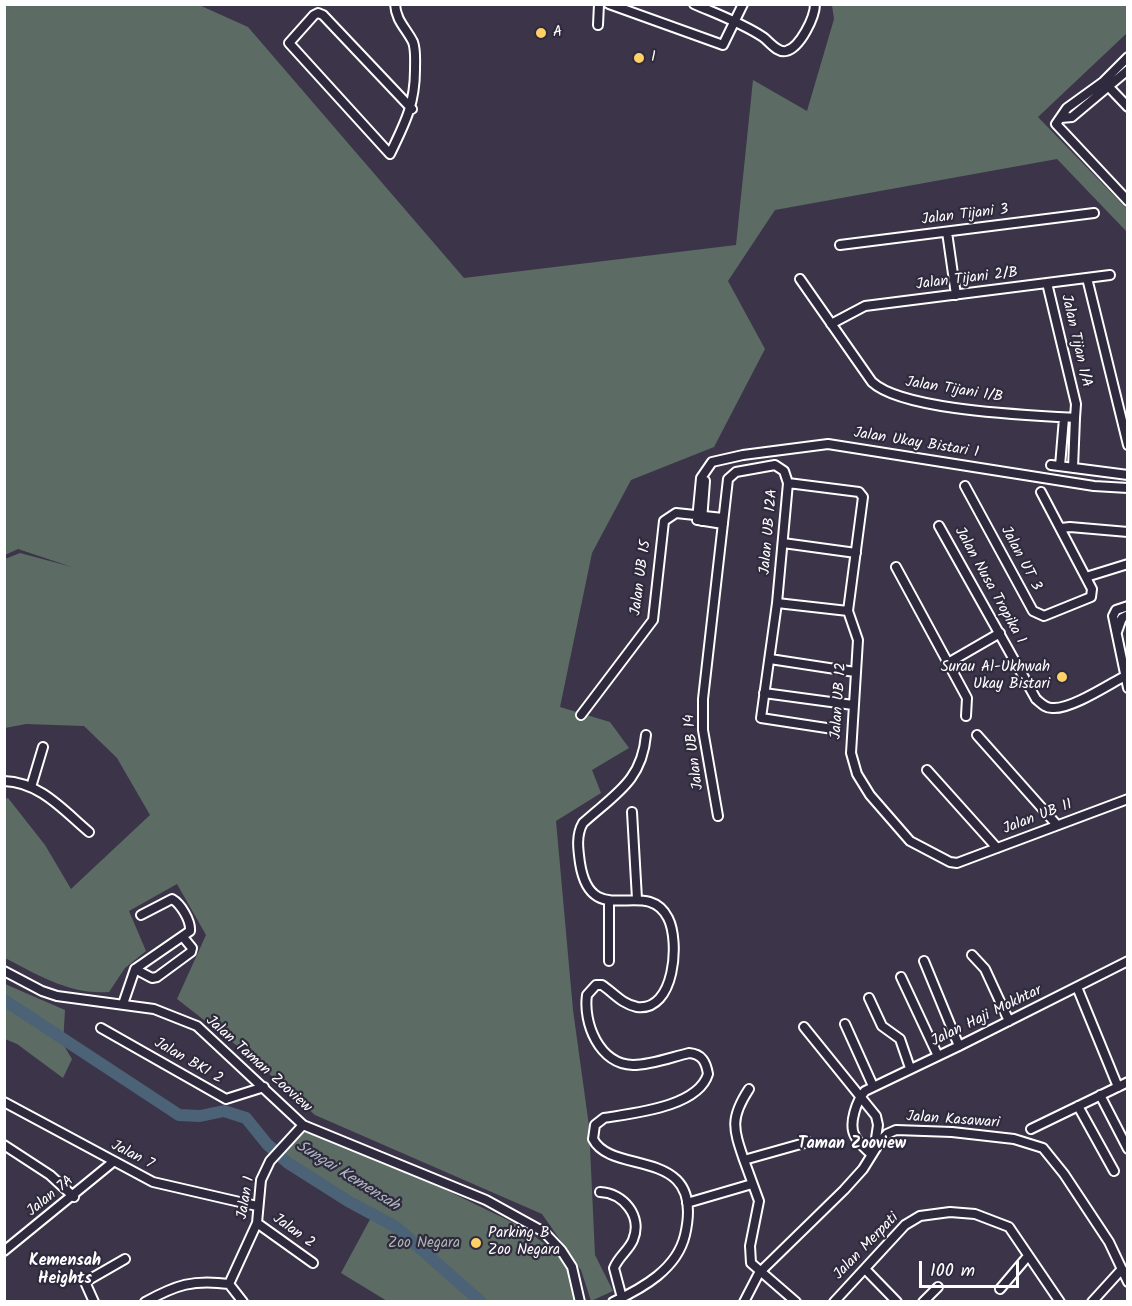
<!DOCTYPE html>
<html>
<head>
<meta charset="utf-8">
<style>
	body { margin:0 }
	#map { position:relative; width:1132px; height:1306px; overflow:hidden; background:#3c3549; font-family:Kalam,sans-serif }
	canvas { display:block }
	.frame { position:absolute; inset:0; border:6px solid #fff; pointer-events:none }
	.scale { position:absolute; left:919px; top:1261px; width:100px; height:27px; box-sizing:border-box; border:3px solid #fff; border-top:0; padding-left:8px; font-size:18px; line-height:21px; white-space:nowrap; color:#fff; -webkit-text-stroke:4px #2f2a3d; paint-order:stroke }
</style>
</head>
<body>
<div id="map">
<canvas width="1132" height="1306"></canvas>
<div class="frame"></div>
<div class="scale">100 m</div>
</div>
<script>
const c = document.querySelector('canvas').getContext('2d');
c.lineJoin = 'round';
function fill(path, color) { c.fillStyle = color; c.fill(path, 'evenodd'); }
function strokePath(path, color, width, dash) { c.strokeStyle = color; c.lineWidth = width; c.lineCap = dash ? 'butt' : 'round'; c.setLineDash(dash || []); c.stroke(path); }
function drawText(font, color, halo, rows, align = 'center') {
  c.font = font + ' Kalam,sans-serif'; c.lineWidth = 4.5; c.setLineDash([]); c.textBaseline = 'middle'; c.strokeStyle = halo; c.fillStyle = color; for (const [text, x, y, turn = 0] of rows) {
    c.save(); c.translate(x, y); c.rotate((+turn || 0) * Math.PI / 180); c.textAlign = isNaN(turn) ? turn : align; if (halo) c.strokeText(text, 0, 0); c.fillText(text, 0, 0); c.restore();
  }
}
const green = new Path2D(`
	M5 5H199L248 27 464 278 736 245 753 80 807 111 834 19 832 5H1127V33L1038 117 1127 209V232L1057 159 775 210 728 281 765 349 714 447 631 480 592 553 560 707 610 722 629 748 592 770 601 793 556 821 573 1010 589 1126 595 1255 613 1291 591 1301 581 1270 542 1214 315 1115 245 1052 177 999 206 935 177 884 129 911 146 951 125 968 109 992C70 995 38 975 5 958V799L8 798 45 845 71 889 150 815 117 758 84 726 26 724 5 728V559L20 553 72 567 18 549 5 555Z
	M5 984 65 1010 63 1044 72 1059 63 1078 17 1044 5 1039Z
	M307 1131 314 1132 444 1189 524 1228 555 1252 568 1271 575 1301H387L341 1273 374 1212 311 1180 280 1159 299 1135Z`);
const river = new Path2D(`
	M4 1000 179 1115 200 1116 224 1111 246 1118 267 1144 288 1163 348 1201 396 1227 481 1302`);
const minor = new Path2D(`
	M395 4C396 21 406 28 413 42 416 50 415 60 415 70 415 104 405 123 390 154L289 43 314 15 318 13 323 15 412 109
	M609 4 723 45 743 4
	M694 4C717 14 742 23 763 37 770 42 777 53 786 51 800 48 815 17 815 4
	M598 25 599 4
	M1128 57 1103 82 1067 108 1056 124 1128 201
	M1106 84 1128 107
	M1061 118 1072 117 1128 70
	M947 232 956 295
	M840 245 1094 213
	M1087 278 1128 445
	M800 279 872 382C903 411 1030 415 1075 418L1076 404 1047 283
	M831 324 865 306 1110 275
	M1051 465 1128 475
	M1060 466 1064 418
	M1073 468 1075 418
	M788 483 859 492 863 497 848 611 858 640 851 753 857 774 870 795 910 841 950 862 957 863 1128 799
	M965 486 1033 611 1044 616 1091 597 1092 589 1041 492
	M697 520 701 478 712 462 743 455 828 444 1094 486 1128 488
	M698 520 723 524
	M702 521 705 481
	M939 526 1036 699C1041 703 1045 708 1052 708 1070 710 1108 685 1125 676
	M1061 528 1070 527 1128 532
	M783 543 856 553
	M896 567 967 698 966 716
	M1086 577 1128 564
	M777 603 848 611
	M1128 606 1116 610 1113 616 1128 688
	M1117 632 1122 618 1128 615
	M770 659 855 672
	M948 663 1000 633
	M764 693 853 705
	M581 715 653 620 664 521 676 513 723 518
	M977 735 1057 825
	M927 770 997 848
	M4 781C40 782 64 811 89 832
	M31 787 43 747
	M632 812 637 899
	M718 816 703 730V699L728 479 736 472 775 465 784 471 788 483 777 603 761 718 833 729
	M609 903V961
	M972 955 985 969 1009 1021
	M924 961 959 1046
	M135 969 152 978 157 977 191 952 192 948 183 937
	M4 971 42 991 57 996 154 1009 197 1026 303 1125 486 1200 544 1232 561 1250 572 1267 580 1302
	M901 977 938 1056
	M1077 987 1118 1087
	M869 998 882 1026 900 1039 910 1068
	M123 1004 135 969 190 931C191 921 181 904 172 899L141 915
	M845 1024 873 1086
	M804 1027 876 1116 878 1125 875 1145
	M101 1028 226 1099 264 1087
	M1100 1095 1128 1149
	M4 1102 153 1182 257 1206
	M1078 1106 1114 1171
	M1031 1129 1128 1082
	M4 1145 50 1175 74 1197
	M871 1154C866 1149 858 1143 855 1136 848 1124 857 1100 865 1091L959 1046 1128 961
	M744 1160C733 1128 730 1118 749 1089
	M600 1192C623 1193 643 1216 633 1240 629 1250 618 1257 614 1268L622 1298
	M687 1203 752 1184
	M257 1223 313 1263
	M4 1251 113 1162
	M865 1269 897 1302
	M229 1284 257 1223 261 1180 270 1161 303 1125
	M1000 1289 1028 1256
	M94 1302 85 1282 125 1259
	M145 1302C176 1285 193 1279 229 1284L243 1302
	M613 1302C643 1288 677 1269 685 1235 706 1144 612 1177 593 1139L595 1125 604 1118C634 1113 698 1107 708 1074 706 1062 702 1054 689 1053 672 1057 651 1065 633 1065 599 1064 583 1023 587 995L596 985H602C614 993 622 1004 637 1007 675 1012 680 941 668 918 646 875 591 933 580 863 578 849 576 835 583 823 615 794 642 781 646 735
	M744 1302 759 1273 844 1190 863 1169 881 1140 887 1134 896 1130 952 1132 1014 1139 1043 1148 1064 1174 1109 1242 1128 1282
	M796 1302 751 1263 750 1246 759 1201 744 1160 808 1142
	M834 1302 905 1225 920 1216 950 1212 975 1214 1009 1227 1060 1302
	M923 1302 938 1287
	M1092 1302 1122 1269`);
const markers = [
	[541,33,6,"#ffd166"],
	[639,58,6,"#ffd166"],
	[1062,677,6,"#ffd166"],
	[476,1243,6,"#ffd166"]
];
const poiNames = [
	["A",553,33],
	["I",651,58],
	["Surau Al-Ukhwah",1050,668,"right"],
	["Ukay Bistari",1050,685,"right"],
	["Parking B",488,1234],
	["Zoo Negara",488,1251]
];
const streetNames = [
	["Jalan Tijani 3",965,216,-7],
	["Jalan Tijani 2/B",967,280,-7],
	["Jalan Tijan 1/A",1075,341,77],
	["Jalan Tijani 1/B",954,391,9],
	["Jalan Ukay Bistari 1",916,444,9],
	["Jalan UB 12A",770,532,-85],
	["Jalan UT 3",1020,559,62],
	["Jalan UB 15",642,578,-82],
	["Jalan Nusa Tropika 1",989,586,61],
	["Jalan UB 12",840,701,-86],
	["Jalan UB 14",695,752,-97],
	["Jalan UB 11",1038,818,-21],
	["Jalan Haji Mokhtar",987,1017,-26],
	["Jalan BKI 2",188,1062,30],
	["Jalan Taman Zooview",258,1065,42],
	["Jalan Kasawari",953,1121,4],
	["Jalan 7",132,1156,27],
	["Jalan 7A",51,1197,-39],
	["Jalan 1",247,1198,-80],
	["Jalan 2",293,1232,36],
	["Jalan Merpati",867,1247,-46]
];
const parkNames = [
	["Zoo Negara",424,1244]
];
const neighbourhoodNames = [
	["Taman Zooview",852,1145],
	["Kemensah",65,1262],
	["Heights",65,1280]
];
const waterNames = [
	["Sungai Kemensah",347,1177,32]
];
fill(green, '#5c6c64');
strokePath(river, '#4c6277', 12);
strokePath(minor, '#fff', 12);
strokePath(minor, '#2f2a3d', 8);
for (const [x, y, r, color] of markers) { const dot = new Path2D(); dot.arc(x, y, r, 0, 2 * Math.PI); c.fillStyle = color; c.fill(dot); strokePath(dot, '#2f2a3d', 2); }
drawText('15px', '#fff', '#2f2a3d', poiNames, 'left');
drawText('15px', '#fff', '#2f2a3d', streetNames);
drawText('15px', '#aeb6b2', '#2f2a3d', parkNames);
drawText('bold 16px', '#fff', '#2f2a3d', neighbourhoodNames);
drawText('italic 16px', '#aeb8c2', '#2f2a3d', waterNames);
</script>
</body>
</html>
